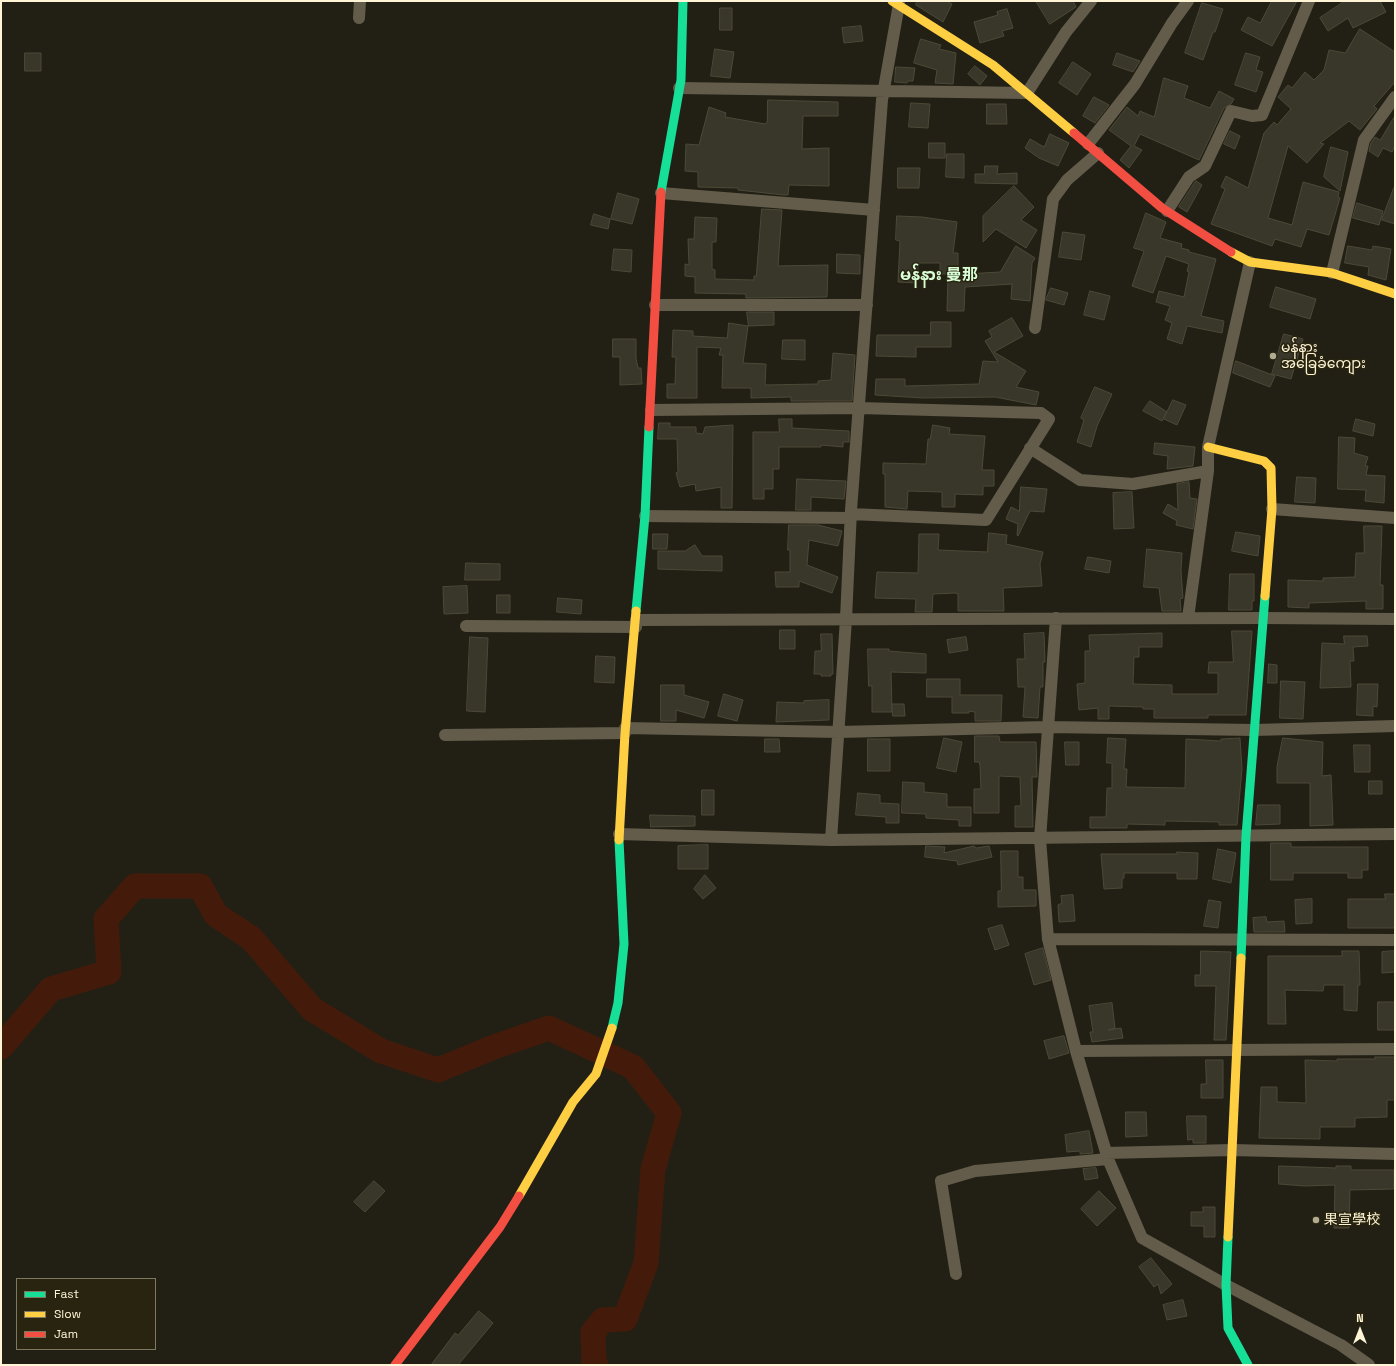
<!DOCTYPE html>
<html>
<head>
<meta charset="utf-8">
<style>
	body { margin:0 }
	#map { position:relative; width:1396px; height:1366px; overflow:hidden; background:#222015; font-family:"Space Grotesk",sans-serif }
	canvas { display:block }
	.frame { position:absolute; inset:0; border:2px solid #fff5d6; pointer-events:none }
	.legend { position:absolute; left:16px; top:1278px; width:140px; height:72px; box-sizing:border-box; background:#28240f; border:1px solid #7e785f; margin:0; padding:5px 7px; list-style:none; font-size:12px; color:#fff5d6 }
	.legend li { display:flex; align-items:center; gap:8px; height:20px }
	.legend b { width:20px; border:1px solid #7e785f }
	.north { position:absolute; left:1340px; top:1310px; width:40px; height:40px; -webkit-text-stroke:3px #28240f; paint-order:stroke; rotate:0deg; font-size:11px; font-weight:700; line-height:16px; text-align:center; color:#fff5d6 }
	.north::after { content:''; display:block; margin:auto; width:14px; height:18px; background:#fff5d6; clip-path:polygon(50% 0,100% 100%,50% 72%,0 100%) }
</style>
</head>
<body>
<div id="map">
<canvas width="1396" height="1366"></canvas>
<div class="frame"></div>
<ul class="legend">
<li><b style="height:5px;background:#16e098"></b>Fast</li>
<li><b style="height:5px;background:#ffcf43"></b>Slow</li>
<li><b style="height:5px;background:#f24e42"></b>Jam</li>
</ul>
<div class="north">N</div>
</div>
<script>
const c = document.querySelector('canvas').getContext('2d');
c.lineJoin = 'round';
function strokePath(path, color, width, dash) { c.strokeStyle = color; c.lineWidth = width; c.lineCap = dash ? 'butt' : 'round'; c.setLineDash(dash || []); c.stroke(path); }
function fill(path, color) { c.fillStyle = color; c.fill(path, 'evenodd'); }
function drawText(font, color, halo, rows, align = 'center') {
  c.font = font + ' "Space Grotesk","Noto Sans SC","Noto Sans Myanmar",sans-serif'; c.lineWidth = 3; c.setLineDash([]); c.textBaseline = 'middle'; c.strokeStyle = halo; c.fillStyle = color; for (const [text, x, y, turn = 0] of rows) {
    c.save(); c.translate(x, y); c.rotate((+turn || 0) * Math.PI / 180); c.textAlign = isNaN(turn) ? turn : align; if (halo) c.strokeText(text, 0, 0); c.fillText(text, 0, 0); c.restore();
  }
}
const river = new Path2D(`
	M1 1047 51 989 109 972 106 919 135 886H200L216 915 251 938 312 1009 381 1051 438 1070 494 1047 549 1028 633 1067 669 1113 653 1169 646 1263 625 1319 603 1320 593 1332 594 1363 596 1365`);
const building = new Path2D(`
	M917 1H946L952 4 943 22 916 5Z
	M1036 1H1073L1076 7 1050 24Z
	M1272 1H1297L1272 46 1241 30 1248 17 1260 23Z
	M1345 1H1380L1386 12 1353 28 1348 18 1328 31 1320 18Z
	M1202 3 1223 9 1215 32H1213L1203 60 1185 53Z
	M720 8H732V30H720Z
	M1007 9 1013 28 1002 31 1004 36 980 43 974 22 998 15 997 12Z
	M861 26 863 41 844 43 842 28Z
	M1360 29 1395 52V82L1374 106 1377 109 1360 130 1349 121 1320 143 1324 144 1307 163 1288 146 1268 218 1292 225 1303 182 1339 192 1338 197 1340 198 1329 235 1307 229 1301 247 1275 239 1272 246 1211 224 1225 189 1221 187 1226 176 1248 188 1264 133 1274 122 1277 125 1291 109 1278 97 1288 85 1292 88 1305 72 1314 80 1324 70 1329 50 1345 53Z
	M921 39 941 45 939 49 956 53 953 84 935 83 937 70 914 63Z
	M715 49 734 52 730 78 711 76Z
	M25 53H41V71H25Z
	M1117 53 1140 61 1133 72 1113 65Z
	M1246 53 1260 57 1256 70 1263 72 1256 92 1235 85Z
	M1073 62 1091 74 1077 95 1059 83Z
	M975 66 987 76 980 85 968 74Z
	M896 67 915 68 913 81H908L907 83 895 82Z
	M1164 78 1188 86 1184 98 1210 108 1219 91 1234 99 1231 104 1224 108 1199 160 1140 134 1134 146 1142 150 1129 168 1120 160 1131 146 1109 130 1127 107 1138 116 1140 111 1154 117Z
	M1094 97 1109 105 1095 123 1083 116Z
	M768 100 838 102V116H803L802 149 829 148V186L789 185 788 195H784L738 190V188L698 187V172L685 171 686 144 699 145 709 107 726 113 725 117 765 124 767 122Z
	M911 103 930 104 928 128 909 127Z
	M987 104H1006L1007 124H987Z
	M1395 116V146L1392 152 1383 148 1378 157 1369 151 1371 143 1375 137 1380 140Z
	M1230 131 1240 136 1235 149 1224 144Z
	M1050 134 1069 143 1058 166 1039 158 1025 148 1030 139 1044 147Z
	M929 143H945V158H929Z
	M1331 147 1348 152 1340 191 1324 177Z
	M947 154H964V178L946 177Z
	M985 166H998L997 174 1017 173V184L975 183V174H984Z
	M898 168H920L919 188H898Z
	M1196 181 1202 185 1187 212 1179 207Z
	M1014 186 1034 207 1021 220 1037 230 1026 248 996 229 983 242V216Z
	M1394 188 1395 189V224L1382 220Z
	M618 193 639 199 632 224 611 219Z
	M1357 203 1383 211 1379 225 1353 218Z
	M762 209 782 210 778 266 828 265 827 297 746 298V294L695 293V277L685 276V264L689 265 688 239H694L695 217 717 218 716 242H712V269L715 270V279L754 280V276H756Z
	M1146 213 1166 222 1160 238 1182 244 1181 248 1189 250V252L1216 259 1201 316 1224 321 1222 333 1187 326 1182 344 1167 339 1172 323 1165 320 1170 306 1156 302 1159 291 1184 297 1189 272 1187 271 1189 264 1166 256 1153 293 1132 286 1144 251 1134 248Z
	M594 214 610 219 608 229 591 225Z
	M897 216 922 217 957 222 953 253H958V274H940V263H918L917 283 898 282 900 241 896 240Z
	M1063 232 1085 235 1081 260 1059 257Z
	M1016 246 1035 258 1032 263 1030 301 1011 299 1012 284 965 287 964 311H947L948 275 1000 272Z
	M1348 246 1372 250 1373 246 1391 249 1386 280 1368 275 1369 267 1345 263Z
	M614 249 632 250 631 272 612 270Z
	M837 254 860 255V274L837 273Z
	M1276 287 1316 299 1310 319 1270 307Z
	M1051 288 1068 293 1064 305 1046 300Z
	M1090 291 1110 296 1104 320 1084 315Z
	M747 312H774V325L749 326Z
	M1012 318 1023 336 994 352 1026 371 1016 387 1039 392 1036 405 995 397 924 398 875 395 876 379H905V386L979 384 983 361 998 362 985 341 992 337 989 331Z
	M931 322H951V347H916V357L876 356 877 335H930Z
	M729 323 748 326 743 363 766 364 765 385 818 384V381L831 380 833 353 855 355 852 401H791V397L751 398V388H722L723 355H719L721 348 697 347V398H667V384H675L676 357H672L673 330 693 331V336L727 338Z
	M1284 334 1303 339 1291 379 1272 374Z
	M613 339H636V358L638 368H641L642 384 620 385V357H613Z
	M783 340H805V360L782 359Z
	M1236 361 1275 376 1270 387 1233 373Z
	M1095 387 1112 394 1097 426 1091 447 1077 442 1084 420 1081 418Z
	M1173 400 1186 405 1177 425 1164 419Z
	M1150 401 1167 412 1162 421 1143 411Z
	M779 419H792V428L849 431V442H843V447L821 445V447H779V469H773V489H764V499H753V432H779Z
	M1356 419 1375 424 1373 436 1353 431Z
	M659 423H670V427H696V433L703 434 705 427 733 425 732 508H721V487L696 491 695 484 680 487 676 473 678 472 677 439H658Z
	M933 425 950 428 949 434 985 436 982 470H994V486H983V495L955 494V507H942V492L908 491 907 509 885 507V474H883V463L926 464 928 439H930Z
	M1339 437 1355 438 1354 453 1368 457 1365 466H1368L1366 475 1385 476 1384 503 1365 501 1366 490 1338 489Z
	M1155 443 1195 447 1193 466 1167 469 1168 456 1154 454Z
	M1297 477 1316 478 1315 503 1295 502Z
	M797 479 846 481 844 499 811 497V510H796Z
	M1189 482 1190 498 1197 499 1193 529 1176 525 1177 521 1163 513 1168 504 1178 510 1177 484Z
	M1021 487 1047 489 1044 512 1030 511 1018 536 1017 535 1018 524 1006 519 1011 507 1019 511Z
	M1132 492 1134 528 1114 529 1113 493Z
	M789 525H818L842 531 838 546 809 540 807 565 838 577 832 593 799 581V587H776L775 572H790V550H788Z
	M1364 526H1382L1380 585H1383V609H1366V601L1309 603V608L1288 607V580L1323 581V578L1355 577 1356 553H1364Z
	M1236 532 1260 536 1258 556 1232 551Z
	M989 533 1007 535 1006 544 1043 552 1040 564 1042 586 1003 588 1004 611H958V594L955 593 933 594 932 612H915L916 599 875 598 877 572 918 573 919 534H939L938 550 987 552Z
	M653 534H668L667 549H653Z
	M695 545 702 556H722V571L658 569V551H685Z
	M1147 549 1182 553 1181 571 1183 598 1180 599 1181 611H1162L1159 588 1144 587Z
	M1088 557 1111 561 1109 573 1085 569Z
	M466 563 500 564V580H465Z
	M1230 574H1254V601H1252V610H1229Z
	M467 586 468 613 444 614 443 587Z
	M497 595H510V613H497Z
	M558 598 582 600 581 614 557 612Z
	M780 630H795V649H780Z
	M1232 631H1252L1246 715H1208V718H1154V709H1143V707L1109 706V719H1098V708L1079 710 1077 684 1085 683V651H1090L1089 635 1162 633V647H1139V657H1134L1133 684 1172 685V694H1218V673H1208L1209 662H1233Z
	M1044 633 1045 662H1043V687H1040L1038 718 1023 717 1025 687H1018L1017 659H1025L1024 634Z
	M821 634H832L833 674H831V676H821V674H814L815 651H821Z
	M1344 636H1367L1368 646 1353 647 1354 661H1350L1351 687 1320 688 1322 643 1344 644Z
	M470 637 488 638 485 712 467 711Z
	M966 637 968 650 949 653 947 640Z
	M868 649H889V651L926 654V673L891 672 892 712H872V686H869Z
	M596 656 615 657 614 683 595 682Z
	M1269 664 1277 665V683H1268Z
	M927 679H960V695H1002L1001 721H975V712L969 711V713H952V697H927Z
	M1281 681 1305 682 1303 719 1280 718Z
	M1358 684H1378L1377 707 1373 706V716L1357 715Z
	M661 685H684V695L709 702 704 718 676 710V721H661Z
	M724 694 743 700 737 721 718 716Z
	M829 700V720L776 722 777 702 804 703V701Z
	M892 704H904L905 716H893Z
	M975 736H999L1000 742H1036L1037 777H1032L1033 827H1015V806H1021L1020 777 999 776V813H974V789H981L980 765 979 762H975Z
	M944 738 962 742 956 772 937 768Z
	M1108 738 1126 739 1124 769H1127L1126 787 1185 788 1186 739 1221 741V739L1240 738 1242 769 1237 825H1219V822L1165 821V825L1127 824V828H1090V817H1106L1107 788H1112V763H1107Z
	M1283 738 1323 742 1322 776 1331 775 1333 825 1310 826V783H1277V767Z
	M765 739H779L780 752H765Z
	M868 739H890V771H868Z
	M1065 742H1079V765H1066Z
	M1354 745H1370V772H1355Z
	M1369 781H1382V794H1369Z
	M903 782 924 783V792L947 794V807H971V826H959V820L926 818V814L902 813Z
	M702 790H714V815H702Z
	M858 793 880 795V803L899 804V823H886V817L856 815Z
	M1258 805H1280V824L1256 825Z
	M650 815 695 816V826L651 827Z
	M1271 843H1291V847H1368V870H1362V878H1348V873H1293V880H1271Z
	M708 845V869H678V846Z
	M926 846 945 847 944 853 974 846 976 848 989 846 992 857 958 865 957 861 925 857Z
	M1218 849 1236 853 1231 883 1213 879Z
	M1001 851H1018V877H1023V890H1036V906L998 907V891H1001Z
	M1177 852 1198 853 1197 879H1177V873H1124V878L1122 879V888L1104 889 1101 854H1177Z
	M705 875 716 888 703 899 694 889Z
	M1385 894H1395V928H1348V899H1385Z
	M1073 895 1075 921 1059 922 1058 905 1062 903 1061 896Z
	M1312 899V923L1296 924 1295 900Z
	M1209 900 1221 902 1218 928 1204 926Z
	M1266 917 1267 922 1284 921 1285 932H1254L1253 918Z
	M1002 925 1009 945 995 950 988 929Z
	M1043 948 1051 980 1034 985 1025 954Z
	M1201 951 1231 952 1226 1040H1214L1216 986H1195V975H1200Z
	M1342 951H1359L1360 985H1358L1357 1011 1344 1010V985H1324L1323 991 1285 990 1286 1024H1268V956H1342Z
	M1395 951V972L1382 973V952Z
	M1378 1002H1395V1030H1378Z
	M1112 1003 1115 1028 1108 1030 1121 1028 1123 1038 1092 1042 1090 1032H1093L1089 1006Z
	M1064 1036 1069 1053 1049 1059 1044 1041Z
	M1375 1057H1395V1100H1387V1117L1355 1118V1127H1320V1139L1259 1138 1261 1087H1277V1102L1306 1103 1305 1060 1337 1061V1059H1375Z
	M1206 1060H1223V1098H1201V1084H1206Z
	M1126 1112H1146L1147 1136 1126 1137Z
	M1187 1116H1206V1143H1193V1139L1188 1140Z
	M1089 1131 1093 1153 1080 1154V1151L1067 1152 1065 1135Z
	M1279 1166 1336 1168V1166H1351V1170H1394V1189L1350 1190 1349 1228H1334L1335 1185 1305 1186 1279 1184Z
	M1096 1168 1098 1178 1085 1180 1083 1169Z
	M374 1181 385 1191 365 1212 354 1202Z
	M1099 1191 1116 1208 1097 1226 1081 1209Z
	M1203 1207H1215V1237H1204V1226H1191V1212H1203Z
	M1151 1258 1172 1284 1161 1294 1158 1284 1154 1287 1139 1267Z
	M1183 1300 1187 1316 1167 1320 1163 1305Z
	M479 1311 493 1323 458 1365H431L455 1333 458 1335Z`);
const street = new Path2D(`
	M359 18 360 1
	M679 88 1027 93 1066 32 1091 1
	M1088 144 1135 84 1172 23 1188 1
	M661 193 874 210
	M1167 211 1189 177 1205 166 1231 111 1252 116 1262 115 1309 1
	M1332 273 1364 140 1395 97
	M655 305H867
	M1035 328 1053 199 1067 180 1098 153
	M651 410 859 408 1041 413 1049 419 986 520 851 514
	M1030 448 1080 480 1133 484 1208 471
	M1272 509 1395 518
	M645 516 851 518
	M1056 618 1040 839 1048 939 1076 1051 1108 1159 1142 1238 1226 1285 1341 1345 1369 1365
	M1188 618 1208 471V447L1250 262
	M636 620 1263 618 1395 619
	M466 626 636 627
	M625 728 839 732 1047 727 1255 730 1395 726
	M445 735 625 733
	M619 834 831 840 1395 834
	M831 840 846 619 851 510 882 100 899 4
	M1048 939 1395 940
	M1076 1051 1395 1049
	M1106 1153 1232 1150 1395 1154
	M956 1274 941 1181 975 1171 1108 1159`);
const fast = new Path2D(`
	M661 192 681 80 683 1
	M636 611 645 516 649 427
	M1241 958 1246 836 1265 596
	M612 1028 618 1003 624 944 619 840
	M1228 1237 1226 1285 1228 1328 1248 1365`);
const slow = new Path2D(`
	M892 1 993 65 1074 133
	M1231 252 1250 262 1332 273 1395 294
	M1208 447 1264 461 1271 468 1272 509 1265 596
	M619 840 625 733 636 611
	M519 1196 573 1102 596 1074 612 1028
	M1228 1237 1241 958`);
const jam = new Path2D(`
	M1074 133 1162 208 1231 252
	M649 427 661 192
	M395 1365 500 1227 519 1196`);
const markers = [
	[1273,356,4,"#b2aa92"],
	[1316,1220,4,"#b2aa92"]
];
const poiNames = [
	["မန်နား",1281,348],
	["အခြေခံကျေား",1281,364],
	["果宣學校",1324,1220]
];
const quarterNames = [
	["မန်နား 曼那",939,276]
];
strokePath(river, '#441b0a', 25);
fill(building, '#39372a');
strokePath(building, '#4c4937', 1);
strokePath(street, '#635c4a', 12);
strokePath(fast, '#16e098', 9);
strokePath(slow, '#ffcf43', 9);
strokePath(jam, '#f24e42', 9);
for (const [x, y, r, color] of markers) { const dot = new Path2D(); dot.arc(x, y, r, 0, 2 * Math.PI); c.fillStyle = color; c.fill(dot); strokePath(dot, '#28240f', 1.5); }
drawText('14px', '#fff5d6', '#28240f', poiNames, 'left');
drawText('bold 16px', '#d8ffd8', '#28240f', quarterNames);
</script>
</body>
</html>
